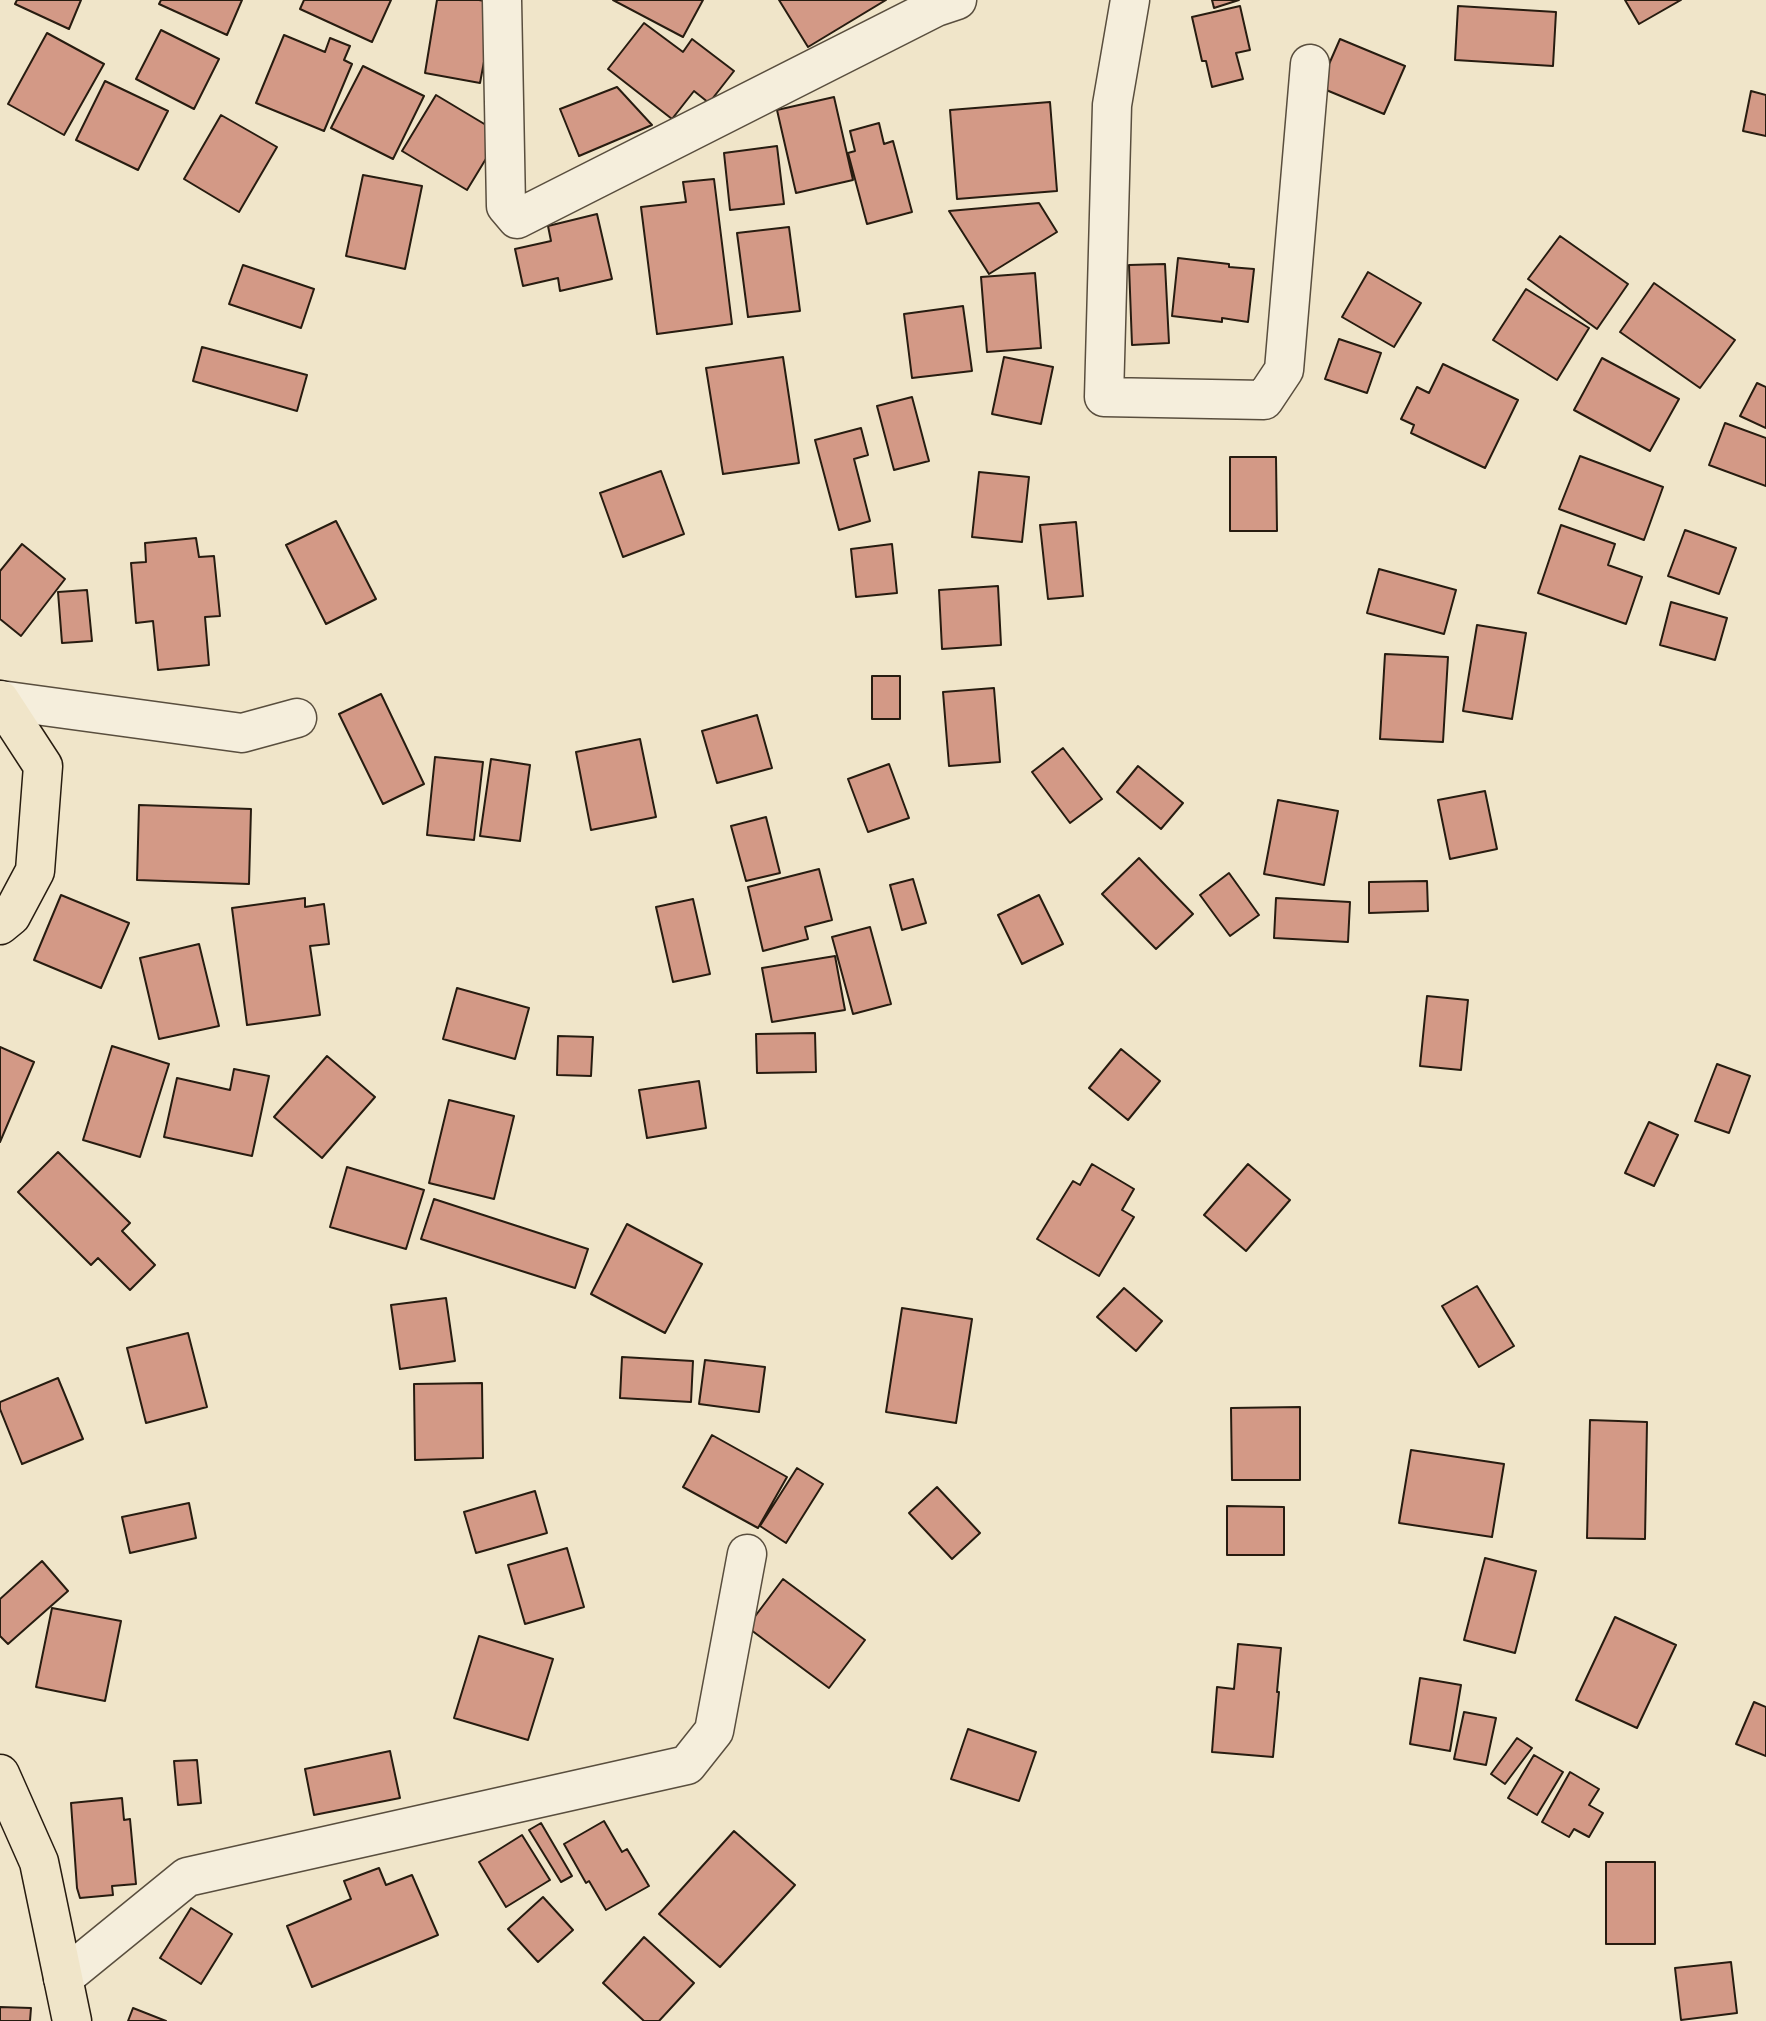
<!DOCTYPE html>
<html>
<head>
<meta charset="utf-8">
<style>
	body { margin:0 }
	canvas { display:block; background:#f0e5c9 }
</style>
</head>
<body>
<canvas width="1766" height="2021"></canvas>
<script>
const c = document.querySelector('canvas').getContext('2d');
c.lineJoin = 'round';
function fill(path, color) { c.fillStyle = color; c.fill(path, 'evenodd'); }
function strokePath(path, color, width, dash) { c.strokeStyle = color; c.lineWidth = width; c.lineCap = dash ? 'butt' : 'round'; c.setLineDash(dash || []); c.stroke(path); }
const building = new Path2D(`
	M17 0H81L69 29 15 4Z
	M161 0H242L227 35 159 4Z
	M304 0H391L372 42 300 9Z
	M437 0H479L495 3 480 83 425 73Z
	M613 0H703L683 37Z
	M779 0H886L808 47Z
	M1212 0H1239L1214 8Z
	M1625 0H1681L1639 24Z
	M1240 6 1250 50 1236 53 1243 79 1212 87 1206 61H1202L1192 17Z
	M1458 6 1556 12 1553 66 1455 60Z
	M644 23 683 52 692 39 734 71 709 103 694 91 672 119 608 69Z
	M161 30 219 59 194 109 136 79Z
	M47 33 104 64 64 135 8 104Z
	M284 35 325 52 330 38 350 46 344 60 352 64 324 131 256 103Z
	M1340 39 1405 66 1384 114 1319 87Z
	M363 66 424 96 393 159 331 128Z
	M105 81 168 111 138 170 76 140Z
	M617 87 652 125 579 156 560 109Z
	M1751 91 1766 95V136L1743 131Z
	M436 95 501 134 467 190 402 151Z
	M834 97 853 180 796 193 777 110Z
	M1050 102 1057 191 957 199 950 110Z
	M221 115 277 147 239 212 184 179Z
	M879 123 884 144 893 141 912 212 867 224 848 153 855 151 850 131Z
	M777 146 784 204 730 210 724 153Z
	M363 175 422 186 405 269 346 256Z
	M714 179 732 324 657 334 641 207 686 202 683 182Z
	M1039 203 1057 232 989 274 949 211Z
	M597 214 612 279 560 291 558 278 523 286 515 249 551 241 548 226Z
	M789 227 800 311 748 317 737 233Z
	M1560 236 1628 284 1597 329 1528 279Z
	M1178 258 1229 264V267L1254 269 1248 322 1222 318V322L1172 316Z
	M1165 264 1169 343 1132 345 1129 265Z
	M243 265 314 289 301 328 229 304Z
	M1368 272 1421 303 1394 347 1342 317Z
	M1035 273 1041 348 987 352 981 277Z
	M1654 283 1735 340 1700 388 1620 332Z
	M1526 289 1589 328 1557 380 1493 340Z
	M963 306 972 371 912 378 904 314Z
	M1339 339 1381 353 1367 393 1325 379Z
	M202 347 307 375 297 411 193 381Z
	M783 357 799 463 723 474 706 368Z
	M1004 357 1053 367 1041 424 992 414Z
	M1602 358 1679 399 1650 451 1574 410Z
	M1443 364 1518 400 1485 468 1411 433 1414 425 1401 419 1417 387 1429 393Z
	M1757 383 1766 387V428L1740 416Z
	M912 397 929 461 894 470 877 406Z
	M1725 423 1766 438V486L1709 465Z
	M861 428 868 455 854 459 870 521 839 530 815 440Z
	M1580 456 1663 487 1644 540 1559 509Z
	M1230 457H1276L1277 531H1230Z
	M661 471 684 534 623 557 600 493Z
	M979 472 1029 477 1022 542 972 537Z
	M336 521 376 599 326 624 286 545Z
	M1076 522 1083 596 1048 599 1040 525Z
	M1561 525 1615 544 1608 565 1642 577 1626 624 1538 593Z
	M1685 530 1736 548 1719 594 1668 576Z
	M196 538 199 557 214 556 220 616 205 617 209 665 158 670 153 621 136 623 131 563 146 562 145 543Z
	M22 544 65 579 21 636 0 619V571Z
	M892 544 897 593 856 597 851 549Z
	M1379 569 1456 590 1444 634 1367 613Z
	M998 586 1001 645 942 649 939 590Z
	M87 590 92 641 62 643 58 592Z
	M1671 602 1727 618 1715 660 1660 645Z
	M1477 625 1526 633 1512 719 1463 711Z
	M1385 654 1448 657 1443 742 1380 739Z
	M872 676H900V719H872Z
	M994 688 1000 762 949 766 943 692Z
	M381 694 424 784 383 804 339 714Z
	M757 715 772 768 717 783 702 731Z
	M640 739 656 817 591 830 576 752Z
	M1063 748 1102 799 1070 823 1032 772Z
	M435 757 483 762 474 840 427 835Z
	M491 759 530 765 520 841 480 836Z
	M889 764 909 818 868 832 848 779Z
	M1138 766 1183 803 1161 829 1117 792Z
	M1485 791 1497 849 1450 859 1438 800Z
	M1278 800 1338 811 1324 885 1264 874Z
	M139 805 251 809 249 884 137 880Z
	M766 817 780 873 746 881 731 826Z
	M1139 858 1193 914 1156 949 1102 894Z
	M819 869 832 920 805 927 808 939 763 951 748 887Z
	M1229 873 1259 915 1230 936 1200 895Z
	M913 879 926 923 902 930 890 885Z
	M1427 881 1428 911 1369 913V882Z
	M61 895 129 923 101 988 34 960Z
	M1039 895 1063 944 1022 964 998 915Z
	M305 898V907L324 904 329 944 310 946 320 1015 247 1025 232 908Z
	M1276 898 1350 902 1348 942 1274 938Z
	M693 899 710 974 673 982 656 907Z
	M870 927 891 1004 853 1014 832 937Z
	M199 944 219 1026 159 1039 140 958Z
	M835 956 845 1010 772 1022 762 968Z
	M457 988 529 1008 515 1059 443 1039Z
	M1427 996 1468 1000 1461 1070 1420 1066Z
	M815 1033 816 1072 757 1073 756 1034Z
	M558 1036 593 1037 591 1076 557 1075Z
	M112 1046 169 1064 140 1157 83 1140Z
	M0 1047 34 1062 0 1142Z
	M1121 1049 1160 1081 1128 1120 1089 1088Z
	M327 1056 375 1097 322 1158 274 1117Z
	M1717 1064 1750 1076 1729 1133 1695 1121Z
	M234 1069 269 1076 252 1156 164 1137 177 1078 230 1090Z
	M699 1081 706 1128 647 1138 639 1090Z
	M449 1100 514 1116 494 1199 429 1183Z
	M1649 1122 1678 1135 1654 1186 1625 1173Z
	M58 1152 130 1223 122 1231 155 1265 130 1290 98 1258 91 1265 18 1192Z
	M1092 1164 1134 1189 1122 1210 1134 1217 1099 1276 1037 1239 1073 1181 1080 1185Z
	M1248 1164 1290 1200 1246 1251 1204 1215Z
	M347 1167 424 1190 406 1249 330 1227Z
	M434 1199 588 1249 575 1288 421 1239Z
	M627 1224 702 1264 665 1333 591 1294Z
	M1477 1286 1514 1346 1479 1367 1442 1306Z
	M1124 1288 1162 1321 1136 1351 1097 1317Z
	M446 1298 455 1361 400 1369 391 1305Z
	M902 1308 972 1319 956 1423 886 1412Z
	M188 1333 207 1407 146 1423 127 1348Z
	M622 1357 693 1361 691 1402 620 1398Z
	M705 1360 765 1367 759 1412 699 1404Z
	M58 1378 83 1439 22 1464 0 1409V1402Z
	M482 1383 483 1458 415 1460 414 1384Z
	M1300 1407V1480H1232L1231 1408Z
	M1590 1420 1647 1422 1645 1539 1587 1538Z
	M712 1435 787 1477 758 1528 683 1487Z
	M1411 1450 1504 1464 1492 1537 1399 1523Z
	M797 1468 823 1484 786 1543 760 1526Z
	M937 1487 980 1533 952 1559 909 1513Z
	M535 1491 547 1533 476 1553 464 1512Z
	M189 1503 196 1538 130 1553 122 1517Z
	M1227 1506 1284 1507V1555H1227Z
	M567 1548 584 1607 525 1624 508 1565Z
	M1485 1558 1536 1571 1515 1653 1464 1640Z
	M42 1561 68 1591 8 1644 0 1636V1599Z
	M783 1579 865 1640 829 1688 747 1627Z
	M52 1608 121 1621 105 1701 36 1687Z
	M1615 1617 1676 1645 1637 1728 1576 1700Z
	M479 1636 553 1659 528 1740 454 1718Z
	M1238 1644 1281 1648 1277 1692H1279L1273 1757 1212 1752 1217 1687 1234 1689Z
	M1420 1678 1461 1685 1450 1751 1410 1744Z
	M1754 1702 1766 1707V1756L1736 1744Z
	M1464 1712 1496 1718 1486 1765 1454 1759Z
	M968 1729 1036 1752 1019 1801 951 1779Z
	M1517 1738 1532 1748 1505 1784 1491 1774Z
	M390 1751 400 1798 314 1815 305 1769Z
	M1534 1755 1563 1772 1537 1815 1508 1798Z
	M197 1760 201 1803 178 1805 174 1761Z
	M1570 1772 1599 1789 1589 1805 1603 1813 1589 1837 1574 1829 1569 1837 1542 1822Z
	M122 1798 124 1820 130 1819 136 1884 112 1886 113 1895 80 1898 77 1888 71 1803Z
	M604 1821 622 1852 627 1849 649 1886 606 1910 589 1881 586 1883 564 1844Z
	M541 1823 572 1876 561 1882 529 1830Z
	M734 1831 795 1885 720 1967 659 1914Z
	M522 1835 550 1880 506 1907 479 1862Z
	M1606 1862H1655V1944H1606Z
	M379 1868 386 1885 412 1875 438 1935 312 1987 287 1926 351 1899 344 1881Z
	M543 1897 573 1930 538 1962 508 1929Z
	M191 1908 232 1934 201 1984 160 1958Z
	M644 1937 694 1983 659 2021H644L603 1983Z
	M1731 1962 1737 2013 1681 2020 1675 1968Z
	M0 2007 31 2008 30 2021H0Z
	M133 2008 166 2021H128Z`);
const minor = new Path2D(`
	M502 0 506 206 517 219 936 7 957 0
	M1130 0 1112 105 1104 397 1264 400 1284 370 1310 64
	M0 700 242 733 297 718
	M63 1978 187 1877 687 1765 714 1731 747 1554`);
const major = new Path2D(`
	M0 700 43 766 35 871 11 916 0 925
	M0 1774 39 1862 72 2021`);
fill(building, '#d39986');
strokePath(building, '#271c10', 2);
strokePath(minor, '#594e3e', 41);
strokePath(major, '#271c10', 41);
strokePath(minor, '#f5eedc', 38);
strokePath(major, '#f0e5c9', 38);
</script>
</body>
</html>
